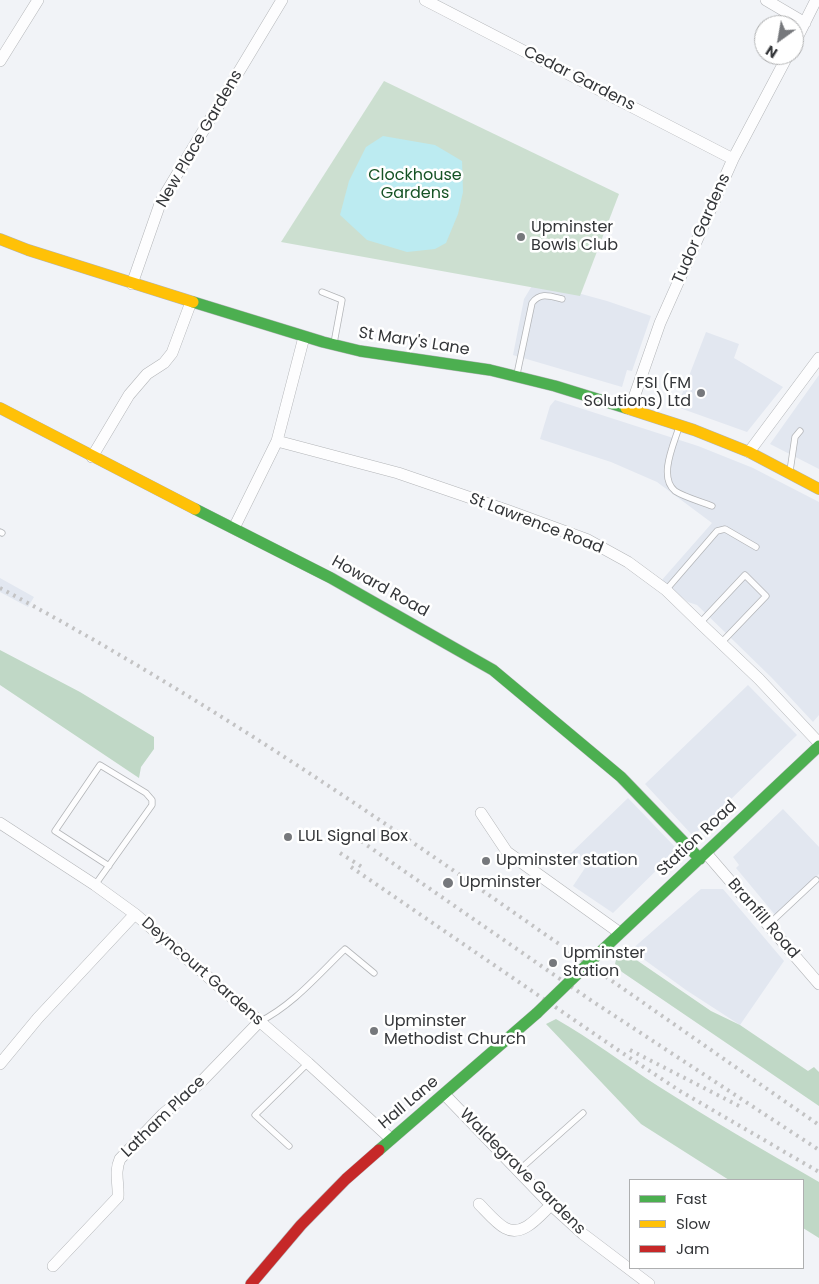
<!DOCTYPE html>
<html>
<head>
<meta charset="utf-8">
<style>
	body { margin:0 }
	#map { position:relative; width:819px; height:1284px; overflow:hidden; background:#f1f3f7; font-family:Poppins,sans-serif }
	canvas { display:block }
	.legend { position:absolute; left:629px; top:1179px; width:175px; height:90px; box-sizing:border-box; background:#fff; border:1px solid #aeafb0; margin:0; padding:6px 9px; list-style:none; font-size:15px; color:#343639 }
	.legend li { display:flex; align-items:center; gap:10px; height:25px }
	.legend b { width:25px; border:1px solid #aeafb0 }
	.north { position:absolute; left:754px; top:15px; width:50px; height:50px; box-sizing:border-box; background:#fff; border:1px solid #aeafb0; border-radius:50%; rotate:212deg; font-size:14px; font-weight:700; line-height:20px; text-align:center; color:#343639 }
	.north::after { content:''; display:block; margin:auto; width:18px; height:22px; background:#76787c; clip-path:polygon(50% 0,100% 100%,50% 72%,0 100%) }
</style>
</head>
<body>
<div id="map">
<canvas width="819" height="1284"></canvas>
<ul class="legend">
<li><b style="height:6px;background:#4caf50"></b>Fast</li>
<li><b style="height:6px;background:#ffc107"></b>Slow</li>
<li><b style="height:6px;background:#c62828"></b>Jam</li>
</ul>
<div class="north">N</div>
</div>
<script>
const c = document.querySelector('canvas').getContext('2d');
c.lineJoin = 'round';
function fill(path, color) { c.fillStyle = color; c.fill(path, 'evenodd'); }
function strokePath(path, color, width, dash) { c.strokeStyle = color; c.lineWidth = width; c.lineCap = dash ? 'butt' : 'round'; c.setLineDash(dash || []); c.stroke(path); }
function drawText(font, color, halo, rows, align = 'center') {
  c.font = font + ' Poppins,sans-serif'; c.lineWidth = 5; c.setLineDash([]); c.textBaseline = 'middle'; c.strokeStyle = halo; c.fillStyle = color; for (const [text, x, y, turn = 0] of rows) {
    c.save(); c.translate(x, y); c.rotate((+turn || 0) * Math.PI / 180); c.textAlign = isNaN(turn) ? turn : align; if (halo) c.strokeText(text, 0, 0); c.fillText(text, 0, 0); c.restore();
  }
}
const built = new Path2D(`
	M533 284 552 286 607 301 651 316 632 371 627 370 622 387 513 355 524 299Z
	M706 332 739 344 734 358 783 387 747 432 677 407Z
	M819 375V469L770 444Z
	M555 400 698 446 753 468 819 502V715L813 722 772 678 697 605 688 602 661 581 712 523 657 482 611 462 540 439 550 406Z
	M0 578 34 597 28 607 0 592Z
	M748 685 797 735 693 836 645 784Z
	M628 798 676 848V851L613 913 573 886 585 868 568 856Z
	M783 809 819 847V874L776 916 736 868 739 865 733 857Z
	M701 889H723L784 961 740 1025 686 990 631 950Z`);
const green = new Path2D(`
	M384 81 619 194 580 296 281 242Z`);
const forest = new Path2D(`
	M0 650 80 692 154 737V749L141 767 139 778 0 685Z
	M622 952 635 959 711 1011 740 1025 808 1071 814 1067 819 1072V1106L622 972 615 964 617 956Z
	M556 1019C591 1039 624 1064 658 1086 711 1120 765 1151 819 1182V1238L803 1228V1180H729L641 1124 546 1024Z`);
const water = new Path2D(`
	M383 136 435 145 462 161 463 192 458 214 446 243 435 249 407 252 367 240 340 215 349 181 366 147Z`);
const lane = new Path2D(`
	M322 292 342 300 334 343
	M517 374 532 303C540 292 550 296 562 299
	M679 427C674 444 658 477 675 491 684 497 702 502 712 506
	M790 471 795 437 800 431
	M0 532 2 533
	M666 590 717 531 725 529 756 547
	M700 623 745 575 766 596 721 643
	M95 885 152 805V800L146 793 100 765 55 831 109 866
	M768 925 816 880
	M259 1022C293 1005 318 975 345 949L374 973
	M289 1146 255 1115 308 1063
	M518 1171 583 1113`);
const street = new Path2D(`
	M425 0 733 159
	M766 0 805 23
	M794 44 816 0
	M0 61 38 0
	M132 284 161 201 282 0
	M630 409 660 323 733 159 788 55
	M277 441 398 473 509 511 588 540 628 562 666 590 700 623 759 679 819 743
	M749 452 819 358
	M92 457 129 395 147 374 164 363 172 353 191 302
	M234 528 277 441 304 337
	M481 813 507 852 620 933
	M0 823 95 885 135 914 308 1063 391 1139
	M706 853 819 984
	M0 1064 38 1018 135 914
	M445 1095 551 1205 583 1234 649 1284
	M479 1204C487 1212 496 1223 505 1228 523 1238 540 1215 551 1205
	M53 1266 118 1197C119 1184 114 1172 120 1159L163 1114 199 1084 259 1022`);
const fast = new Path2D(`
	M193 302 323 342 360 351 490 370 555 386 626 408
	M195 509 331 578 493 670 621 777 700 859
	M596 956 819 746
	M379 1150 537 1013`);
const slow = new Path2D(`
	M0 239 28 250 193 302
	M0 408 195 509
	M626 408 694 430 749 452 819 489`);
const jam = new Path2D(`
	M251 1284 301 1225 346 1179 379 1150`);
const rail = new Path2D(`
	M0 588C188 688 362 806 536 928 631 994 725 1060 819 1125
	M355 837 589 999 819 1150
	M340 853 362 867
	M351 867 618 1050 680 1091 819 1172
	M630 1050 743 1108`);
const fastBridge = new Path2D(`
	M537 1013 596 956`);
const markers = [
	[521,237,5,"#76787c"],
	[701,393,5,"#76787c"],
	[288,837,5,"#76787c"],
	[486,861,5,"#76787c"],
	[448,883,6,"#76787c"],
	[553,963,5,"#76787c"],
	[374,1031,5,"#76787c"]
];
const streetNames = [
	["Cedar Gardens",579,79,27],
	["New Place Gardens",200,139,-60],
	["Tudor Gardens",702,229,-66],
	["St Mary's Lane",414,342,9],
	["St Lawrence Road",536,524,21],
	["Howard Road",380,587,29],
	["Station Road",697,839,-43],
	["Branfill Road",763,919,49],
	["Deyncourt Gardens",202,972,41],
	["Hall Lane",409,1103,-40],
	["Latham Place",164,1117,-44],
	["Waldegrave Gardens",522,1172,45]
];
const parkNames = [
	["Clockhouse",415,176],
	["Gardens",415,194]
];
const poiNames = [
	["Upminster",531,228],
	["Bowls Club",531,246],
	["FSI (FM",691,384,"right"],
	["Solutions) Ltd",691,402,"right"],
	["LUL Signal Box",298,837],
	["Upminster station",496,861],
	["Upminster",459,883],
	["Upminster",563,954],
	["Station",563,972],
	["Upminster",384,1022],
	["Methodist Church",384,1040]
];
fill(built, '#e2e7f0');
fill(green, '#ccdfd0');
fill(forest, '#c0d8c6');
fill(water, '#bcebf1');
strokePath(lane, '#b3b5b8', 7);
strokePath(street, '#b3b5b8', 12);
strokePath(fast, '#b3b5b8', 12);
strokePath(slow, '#b3b5b8', 12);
strokePath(jam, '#b3b5b8', 12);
strokePath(lane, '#fdfdfe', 5.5);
strokePath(street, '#fdfdfe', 11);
strokePath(fast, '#4caf50', 11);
strokePath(slow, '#ffc107', 11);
strokePath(jam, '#c62828', 11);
strokePath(rail, '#c3c3c4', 4, [2.5, 5]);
strokePath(fastBridge, '#b3b5b8', 12, []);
strokePath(fastBridge, '#4caf50', 11);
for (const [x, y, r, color] of markers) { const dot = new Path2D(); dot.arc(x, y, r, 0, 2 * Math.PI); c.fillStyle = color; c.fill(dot); strokePath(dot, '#fff', 2); }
drawText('16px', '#343639', '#fff', streetNames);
drawText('16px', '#165325', '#fff', parkNames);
drawText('16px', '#343639', '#fff', poiNames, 'left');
</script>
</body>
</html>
